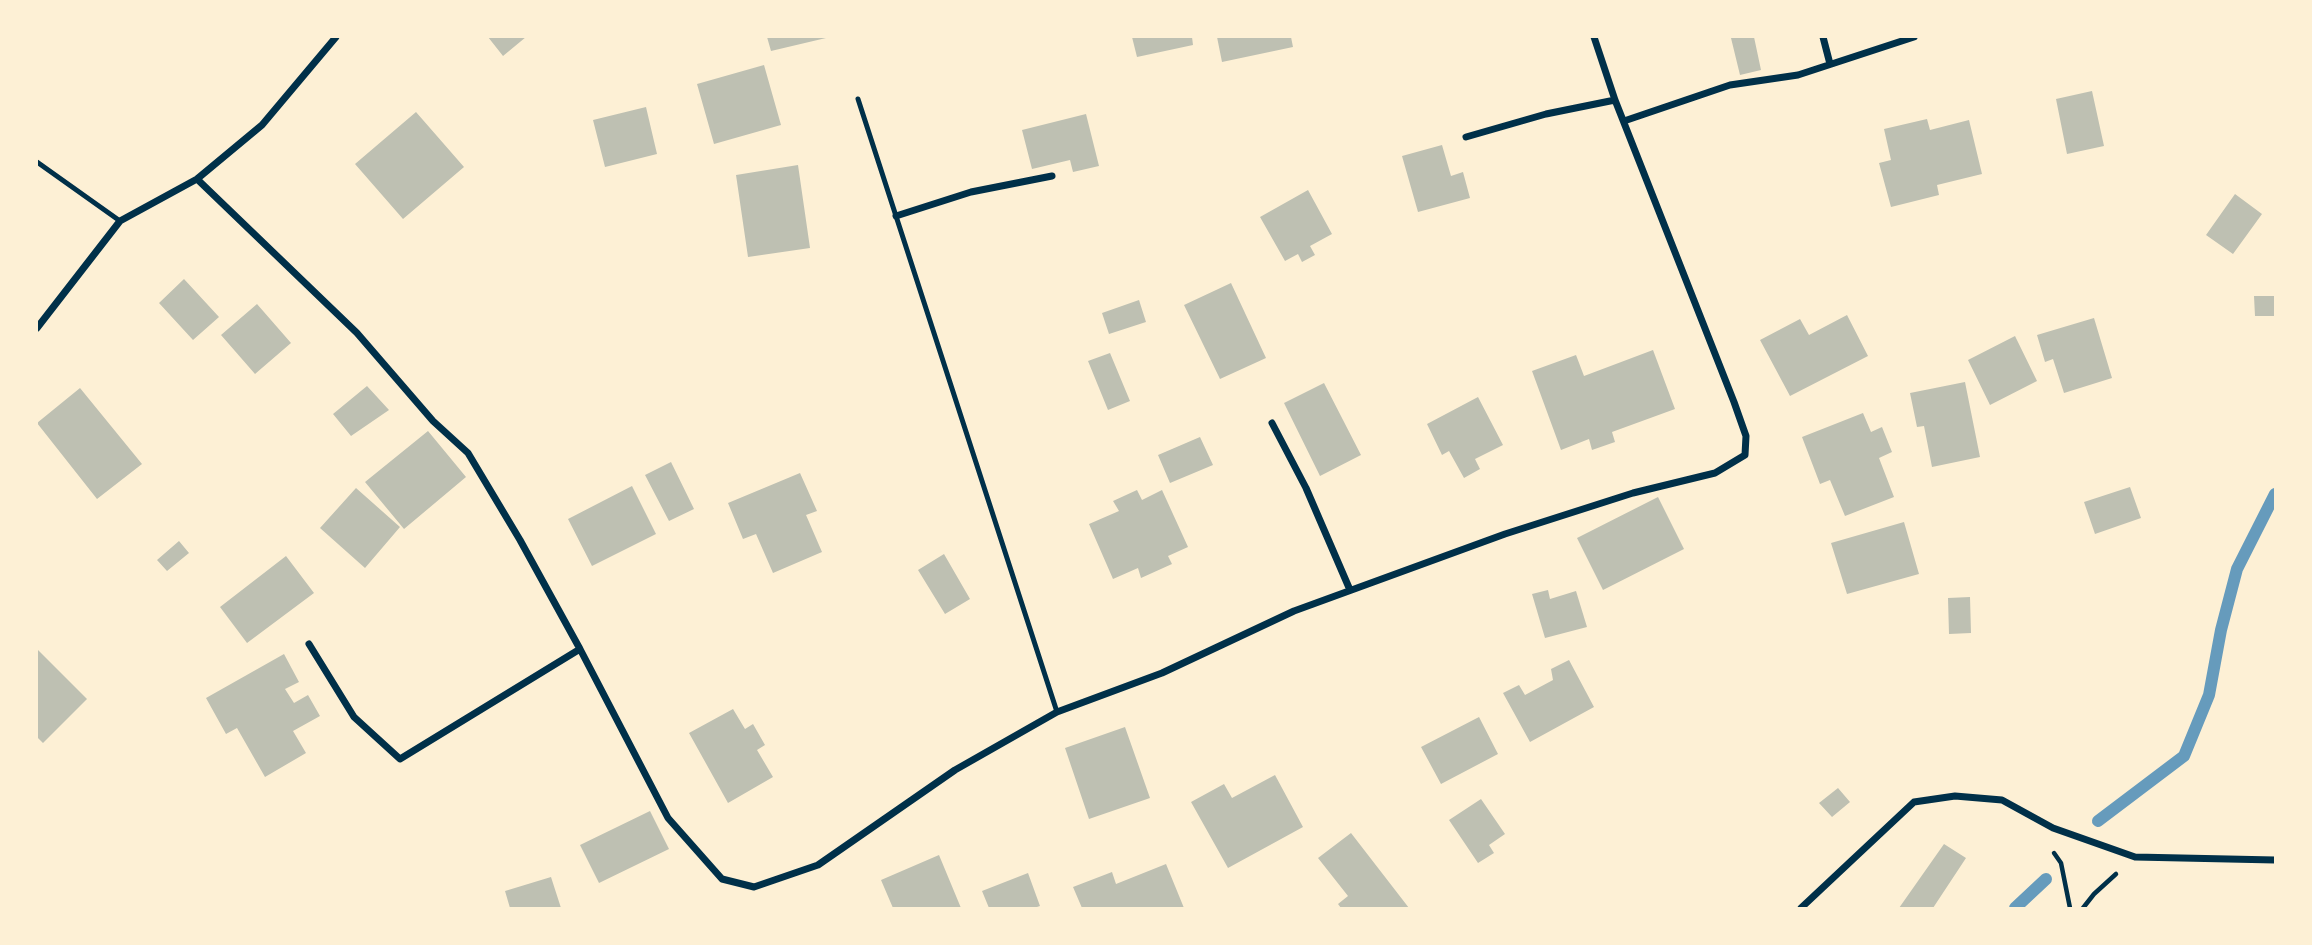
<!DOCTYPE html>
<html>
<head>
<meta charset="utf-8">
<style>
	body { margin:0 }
	#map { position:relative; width:2312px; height:945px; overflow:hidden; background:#fdf0d5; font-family:"Nunito Sans",sans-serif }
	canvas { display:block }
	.frame { position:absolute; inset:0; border:38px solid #fdf0d5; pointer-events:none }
</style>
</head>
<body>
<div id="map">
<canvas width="2312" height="945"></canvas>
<div class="frame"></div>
</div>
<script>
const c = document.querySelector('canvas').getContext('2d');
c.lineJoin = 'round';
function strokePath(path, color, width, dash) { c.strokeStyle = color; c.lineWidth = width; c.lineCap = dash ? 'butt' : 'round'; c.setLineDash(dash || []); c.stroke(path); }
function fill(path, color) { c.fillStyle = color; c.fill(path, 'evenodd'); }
const stream = new Path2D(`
	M2098 821 2184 756 2209 695 2221 630 2237 569 2275 494
	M2015 908 2046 879`);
const building = new Path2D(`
	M488 37H526L503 56Z
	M767 37H826V38L771 51Z
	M1132 37H1192L1193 45 1137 57Z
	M1217 37H1291L1293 47 1222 62Z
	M1739 37H1754L1761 70 1740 75 1731 38Z
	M764 65 781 125 714 144 697 84Z
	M2092 91 2104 146 2067 154 2056 99Z
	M646 107 657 154 605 167 593 120Z
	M416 112 464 167 403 219 355 164Z
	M1086 114 1099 166 1073 172 1070 160 1032 169 1022 130Z
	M1927 119 1930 130 1969 120 1982 174 1937 185 1939 195 1891 207 1879 163 1891 160 1884 129Z
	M1442 145 1451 176 1463 172 1470 198 1418 212 1402 156Z
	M798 165 810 248 748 257 736 175Z
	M1308 190 1332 234 1310 246 1315 255 1302 262 1298 254 1285 261 1260 217Z
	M2235 194 2262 214 2233 254 2206 235Z
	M184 279 219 317 193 340 159 303Z
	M1231 283 1266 358 1220 379 1184 305Z
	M2254 296H2275V316H2255Z
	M1139 300 1146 322 1109 334 1102 313Z
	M257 304 291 343 255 374 221 335Z
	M1847 315 1868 356 1790 396 1760 340 1800 319 1809 335Z
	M2094 318 2112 378 2064 393 2053 359 2045 362 2037 335Z
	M2015 336 2037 381 1990 405 1968 360Z
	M1653 350 1675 409 1612 432 1615 442 1592 450 1589 439 1561 450 1532 371 1576 355 1584 376Z
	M1110 353 1130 401 1108 410 1088 361Z
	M1965 382 1980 457 1932 467 1924 426 1917 427 1910 393Z
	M1324 383 1361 455 1320 476 1284 403Z
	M367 386 389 410 351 436 333 414Z
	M80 388 142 464 97 499 37 423Z
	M1478 397 1503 445 1475 459 1480 469 1464 478 1449 451 1442 455 1427 424Z
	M1863 413 1871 432 1882 427 1892 452 1879 458 1894 497 1845 516 1830 480 1820 484 1802 437Z
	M428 431 466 477 404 529 365 482Z
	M1200 437 1213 465 1170 483 1158 455Z
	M671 462 694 509 669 521 645 475Z
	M800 473 817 511 806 515 822 552 773 573 756 534 743 539 728 503Z
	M632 486 656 534 592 566 568 519Z
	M2130 487 2141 518 2095 534 2084 502Z
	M356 488 400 527 365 568 320 528Z
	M1137 490 1142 500 1162 490 1188 547 1168 556 1172 564 1141 578 1138 568 1113 579 1089 524 1119 511 1113 501Z
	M1658 497 1684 549 1603 590 1577 538Z
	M1904 522 1919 574 1847 594 1831 543Z
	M179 541 189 553 167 571 157 560Z
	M944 554 970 599 945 614 918 570Z
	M286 556 314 593 247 643 220 607Z
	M1548 590 1550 599 1576 591 1587 627 1545 638 1532 594Z
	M1970 597 1971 633 1949 634 1948 598Z
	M37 649 87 699 43 743 37 737Z
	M284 654 299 682 285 689 294 703 308 695 320 716 293 731 306 753 265 777 237 728 226 734 206 698Z
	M1569 660 1594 707 1530 742 1503 693 1519 685 1525 695 1553 680 1551 669Z
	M733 709 745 729 753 724 765 745 757 750 773 777 728 803 689 733Z
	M1479 717 1498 754 1441 784 1421 747Z
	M1125 727 1150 798 1089 819 1065 748Z
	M1275 775 1303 827 1228 868 1191 802 1224 784 1232 798Z
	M1838 788 1850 802 1832 817 1819 803Z
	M1481 799 1505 834 1489 845 1494 853 1478 863 1449 820Z
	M650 811 669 849 599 883 580 845Z
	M1351 833 1409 908H1341L1338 904 1348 896 1318 858Z
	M1944 844 1966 858 1933 908H1899Z
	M939 855 961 908H893L881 880Z
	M1166 864 1184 908H1082L1073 887 1112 872 1116 884Z
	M1028 873 1040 906 1034 908H989L982 891Z
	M551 877 561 908H510L505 891Z`);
const path = new Path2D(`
	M2054 853 2061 863 2070 908
	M2083 908 2094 894 2116 874`);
const service = new Path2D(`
	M858 99 1057 712
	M37 162 120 221`);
const minor = new Path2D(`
	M1823 37 1830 64
	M1624 121 1730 85 1798 75 1914 37
	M1466 137 1546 114 1615 100
	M197 179 357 333 433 421 468 453 520 540 580 649 668 818 722 879 754 887 818 865 955 770 1057 712 1162 673 1294 611 1505 534 1633 493 1715 473 1745 455 1746 436 1734 402 1615 100 1594 37
	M896 216 971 192 1052 176
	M37 328 120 221 197 179 262 125 336 37
	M1272 423 1306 488 1350 590
	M309 644 354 717 400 759 580 649
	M1801 908 1914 802 1955 796 2002 800 2053 828 2135 857 2275 860`);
strokePath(stream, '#669bbc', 12);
fill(building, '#bec0b2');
strokePath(path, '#003049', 4.5);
strokePath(service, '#003049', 5);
strokePath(minor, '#003049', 7);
</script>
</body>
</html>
